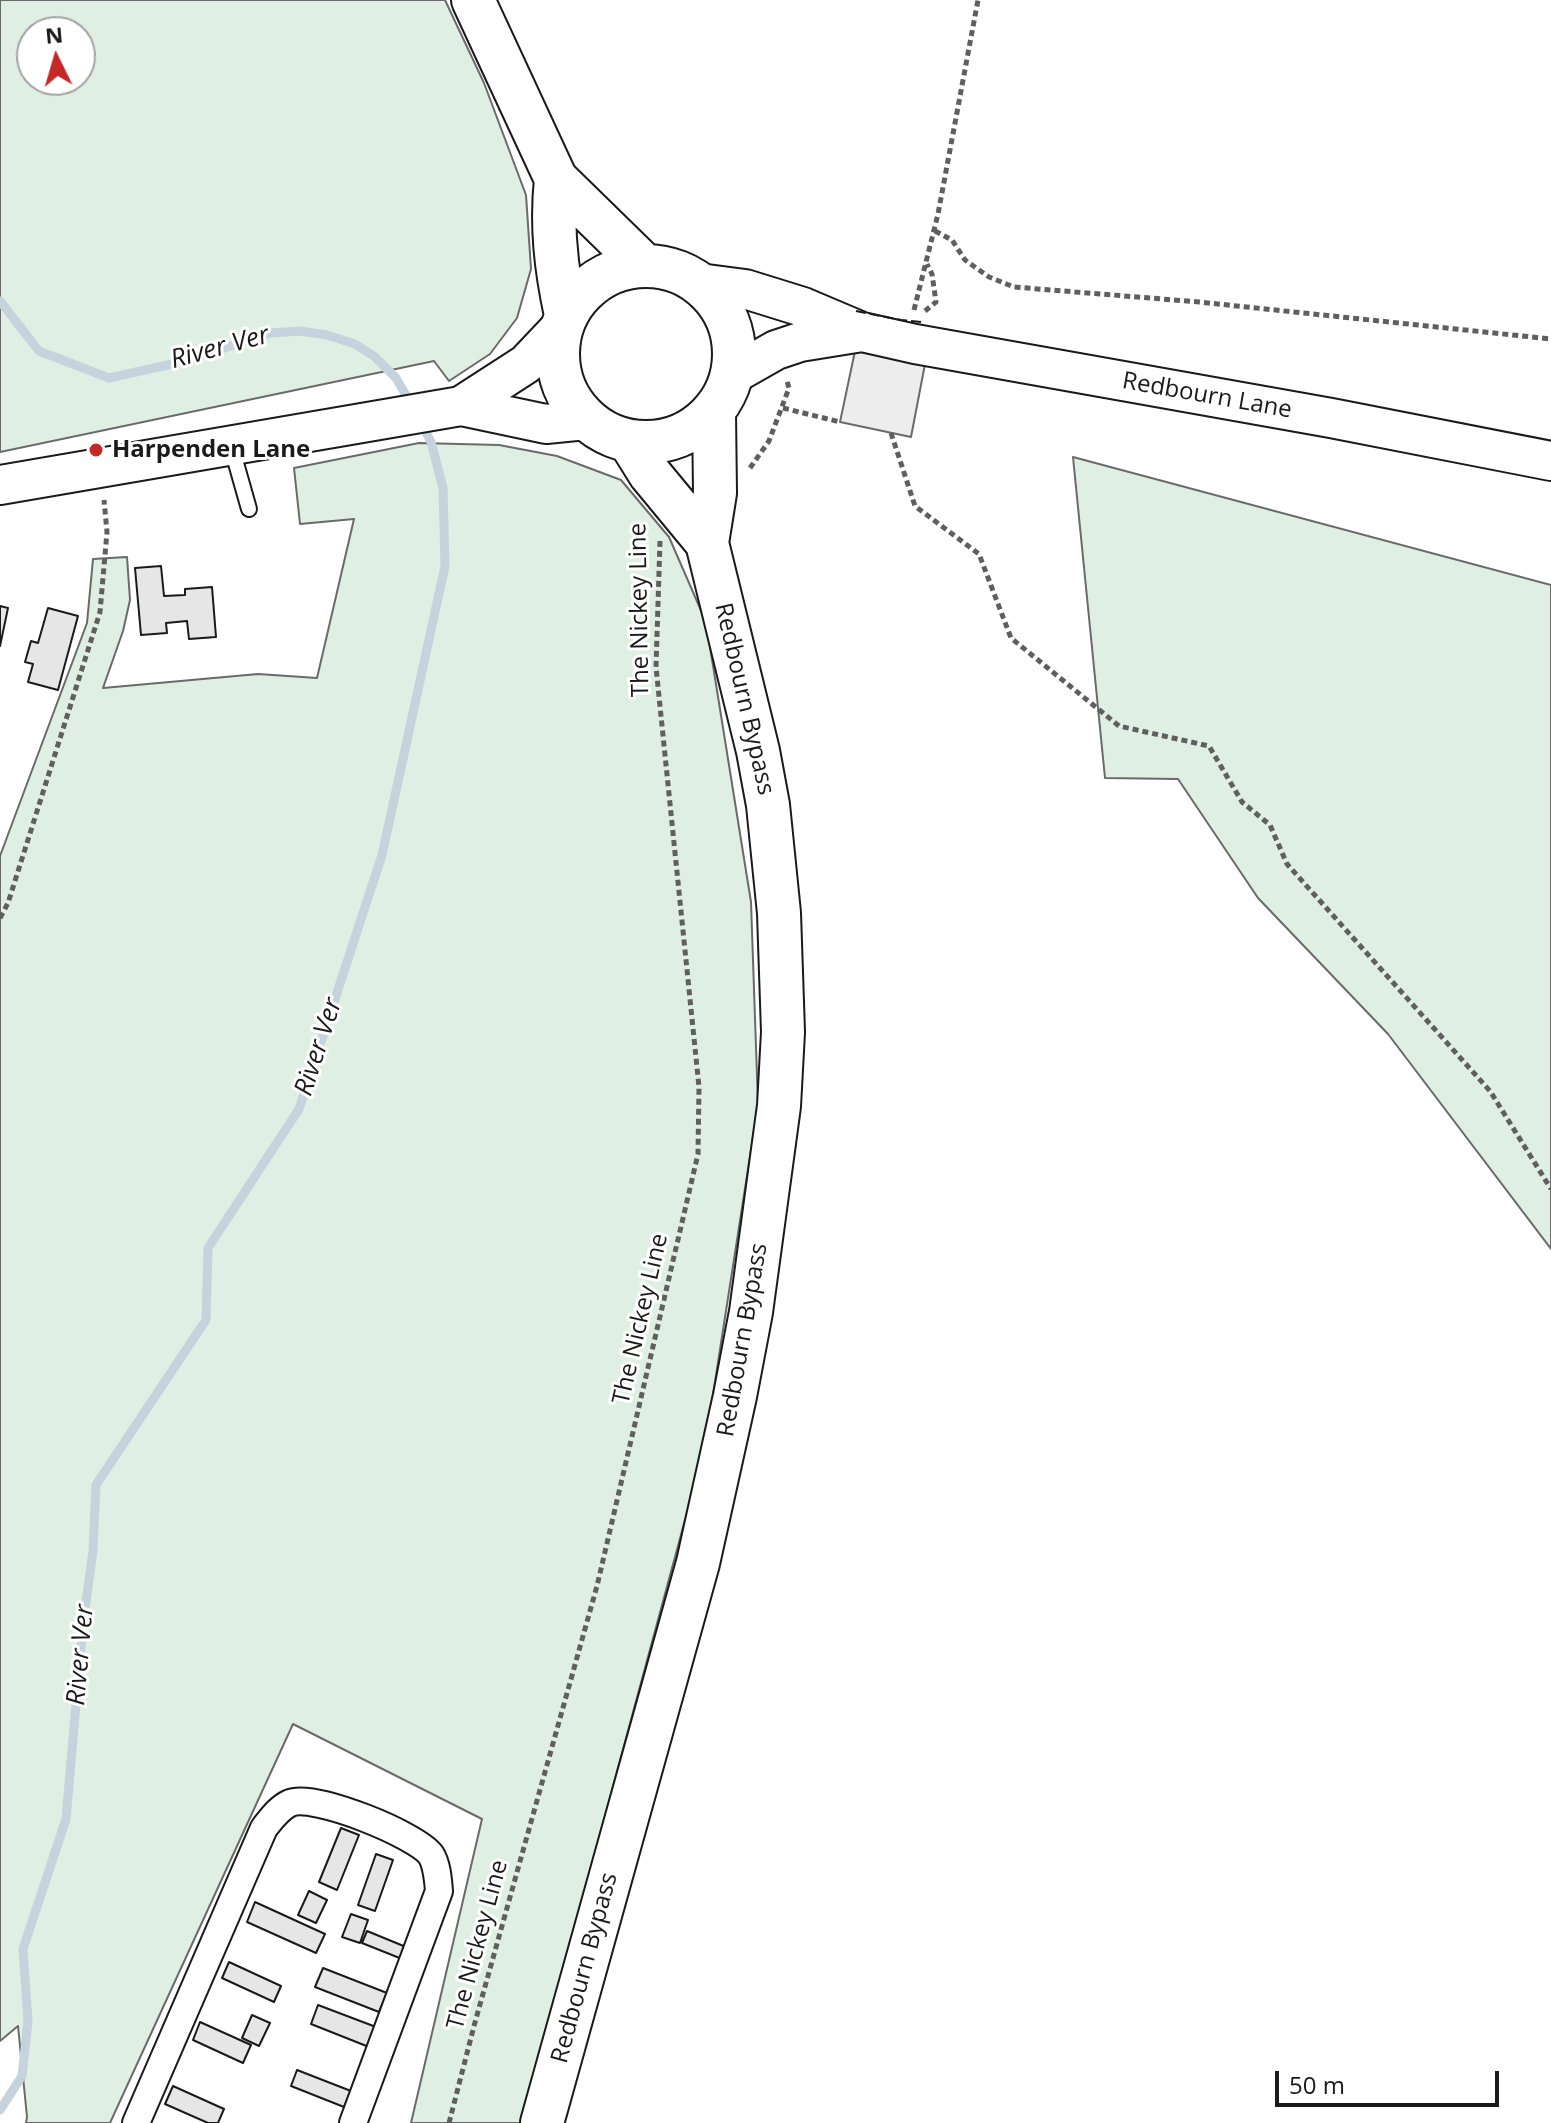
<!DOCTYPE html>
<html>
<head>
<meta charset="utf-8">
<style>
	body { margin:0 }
	#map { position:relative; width:1551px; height:2123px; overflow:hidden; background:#fff; font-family:"Open Sans",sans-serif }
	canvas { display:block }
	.north { position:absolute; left:16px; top:16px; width:80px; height:80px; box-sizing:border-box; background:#fff; border:2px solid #a3a3a3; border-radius:50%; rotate:355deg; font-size:22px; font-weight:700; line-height:32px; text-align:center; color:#1a1a1a }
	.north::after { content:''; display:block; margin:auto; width:28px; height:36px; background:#c62828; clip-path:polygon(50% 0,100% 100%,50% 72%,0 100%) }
	.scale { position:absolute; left:1275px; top:2071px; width:224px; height:36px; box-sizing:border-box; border:4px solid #1a1a1a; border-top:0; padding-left:10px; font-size:24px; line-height:28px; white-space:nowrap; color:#1a1a1a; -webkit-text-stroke:6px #fff; paint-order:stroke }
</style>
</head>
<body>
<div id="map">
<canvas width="1551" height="2123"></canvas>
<div class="north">N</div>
<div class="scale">50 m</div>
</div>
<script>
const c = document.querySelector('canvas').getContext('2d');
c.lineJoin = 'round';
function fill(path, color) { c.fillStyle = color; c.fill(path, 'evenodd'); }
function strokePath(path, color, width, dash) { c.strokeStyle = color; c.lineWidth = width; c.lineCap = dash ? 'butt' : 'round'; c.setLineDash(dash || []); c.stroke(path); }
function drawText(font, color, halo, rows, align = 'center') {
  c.font = font + ' "Open Sans",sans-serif'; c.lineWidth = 6; c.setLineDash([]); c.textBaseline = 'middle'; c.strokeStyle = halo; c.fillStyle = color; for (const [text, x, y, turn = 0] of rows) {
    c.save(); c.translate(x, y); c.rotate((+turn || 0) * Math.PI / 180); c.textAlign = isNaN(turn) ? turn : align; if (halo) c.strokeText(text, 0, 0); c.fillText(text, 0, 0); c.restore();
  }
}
const green = new Path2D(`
	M0 0H445L484 83 526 195 531 269 517 318 490 354 449 381 434 361 0 452ZM32 32H80V80H32Z
	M419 443 499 445 557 456 621 480 669 537 706 622 751 902 758 1105 705 1446 522 2123H411L482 1819 293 1724 110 2123H26L27 2117 18 2026 0 2041V856L87 623 93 559 127 557 130 600 123 631 103 688 258 674 317 678 354 519 300 524 294 468Z
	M1073 457 1551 585V1249L1388 1034 1258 898 1178 779 1105 778Z`);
const parking = new Path2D(`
	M855 351 925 364 911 437 840 422Z`);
const stream = new Path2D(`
	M0 301 39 351 109 378 181 362 271 333 300 331 327 335 355 344 375 357 396 378 411 404
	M0 2110 22 2076 28 2021 23 1949 66 1819 83 1624 93 1551 96 1485 206 1320 208 1248 299 1109 382 855 445 566 443 488 431 442 420 421`);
const building = new Path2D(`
	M161 566 164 596 185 595V589L212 587 216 637 189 639 187 621 166 623 167 633 141 635 135 568Z
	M0 606 8 608 0 646Z
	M48 608 78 616 58 690 28 682 33 664 25 662 31 641 38 643Z
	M341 1828 359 1835 337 1890 319 1882Z
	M376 1854 393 1860 375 1911 358 1905Z
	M309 1891 327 1900 316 1923 298 1915Z
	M255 1902 325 1934 316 1953 247 1922Z
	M351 1914 368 1920 360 1943 342 1937Z
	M367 1931 406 1947 402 1959 362 1943Z
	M229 1962 281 1986 274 2002 222 1978Z
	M323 1968 387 1993 379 2012 315 1987Z
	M318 2005 376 2027 369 2047 311 2024Z
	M252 2015 270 2023 259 2046 242 2038Z
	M200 2022 251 2045 243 2063 193 2040Z
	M297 2070 351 2091 344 2107 291 2086Z
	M173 2086 224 2109 218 2123H208L165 2104Z`);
const path = new Path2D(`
	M935 231 952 240 965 260 989 277 1014 287 1199 302 1551 339
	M914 310 938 214 978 0
	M925 311 936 302 932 274 927 264
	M783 408 840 422
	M891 433 915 506 979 554 1011 638 1119 726 1209 746 1242 802 1270 825 1287 864 1490 1091 1551 1189
	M750 468 769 441 789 388 787 381
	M0 918 8 903 100 612 107 532 104 500
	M449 2123 474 2026 597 1586 698 1154 699 1087 656 667 660 541`);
const lane = new Path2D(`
	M232 449 249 509`);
const street = new Path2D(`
	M136 2123 264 1828C272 1818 279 1808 290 1803 314 1793 417 1835 431 1855 437 1865 438 1879 439 1891L353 2123`);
const secondary = new Path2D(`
	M699 283 745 289 803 307 862 332 915 344 1331 418 1551 461
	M732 375 776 350 800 342 862 332
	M461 406 546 424 586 420
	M0 485 461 406 526 364 561 327`);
const primary = new Path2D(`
	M473 0 556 179 645 266
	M556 179C551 226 556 269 566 315
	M558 354a88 88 0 1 1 176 0a88 88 0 1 1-176 0Z
	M630 442 650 474 707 543
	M542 2123 698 1563 735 1396 751 1312 779 1106 783 1032 779 913 768 805 758 751 707 543 715 493 714 412`);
const fence = new Path2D(`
	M856 311 901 320 922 322`);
const markers = [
	[96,450,8,"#c62828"]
];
const streetNames = [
	["Redbourn Lane",1207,396,10],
	["The Nickey Line",640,610,-91],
	["Redbourn Bypass",744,699,77],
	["The Nickey Line",641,1319,-77],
	["Redbourn Bypass",743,1340,-80],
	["The Nickey Line",478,1945,-75],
	["Redbourn Bypass",585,1968,-75]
];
const poiNames = [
	["Harpenden Lane",112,450]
];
const waterNames = [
	["River Ver",220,348,-15],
	["River Ver",319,1047,-72],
	["River Ver",81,1655,-85]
];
fill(green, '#e0efe3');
strokePath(green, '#6a6a6a', 2);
fill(parking, '#ededed');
strokePath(parking, '#6a6a6a', 2);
strokePath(stream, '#c6d2dc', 9);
fill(building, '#e6e6e6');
strokePath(building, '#1a1a1a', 2);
strokePath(lane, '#1a1a1a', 18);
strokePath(street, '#1a1a1a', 30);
strokePath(secondary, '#1a1a1a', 42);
strokePath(primary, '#1a1a1a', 46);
strokePath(path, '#5f5f5f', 5, [6, 4]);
strokePath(lane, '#fff', 14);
strokePath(street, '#fff', 26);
strokePath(secondary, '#fff', 38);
strokePath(primary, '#fff', 42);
strokePath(fence, '#1a1a1a', 2, [10, 4]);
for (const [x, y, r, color] of markers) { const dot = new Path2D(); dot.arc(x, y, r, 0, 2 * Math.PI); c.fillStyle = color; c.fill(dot); strokePath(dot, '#fff', 3); }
drawText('24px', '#1a1a1a', '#fff', streetNames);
drawText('bold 24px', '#1a1a1a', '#fff', poiNames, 'left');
drawText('italic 26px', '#1a1a1a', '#fff', waterNames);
</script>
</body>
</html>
